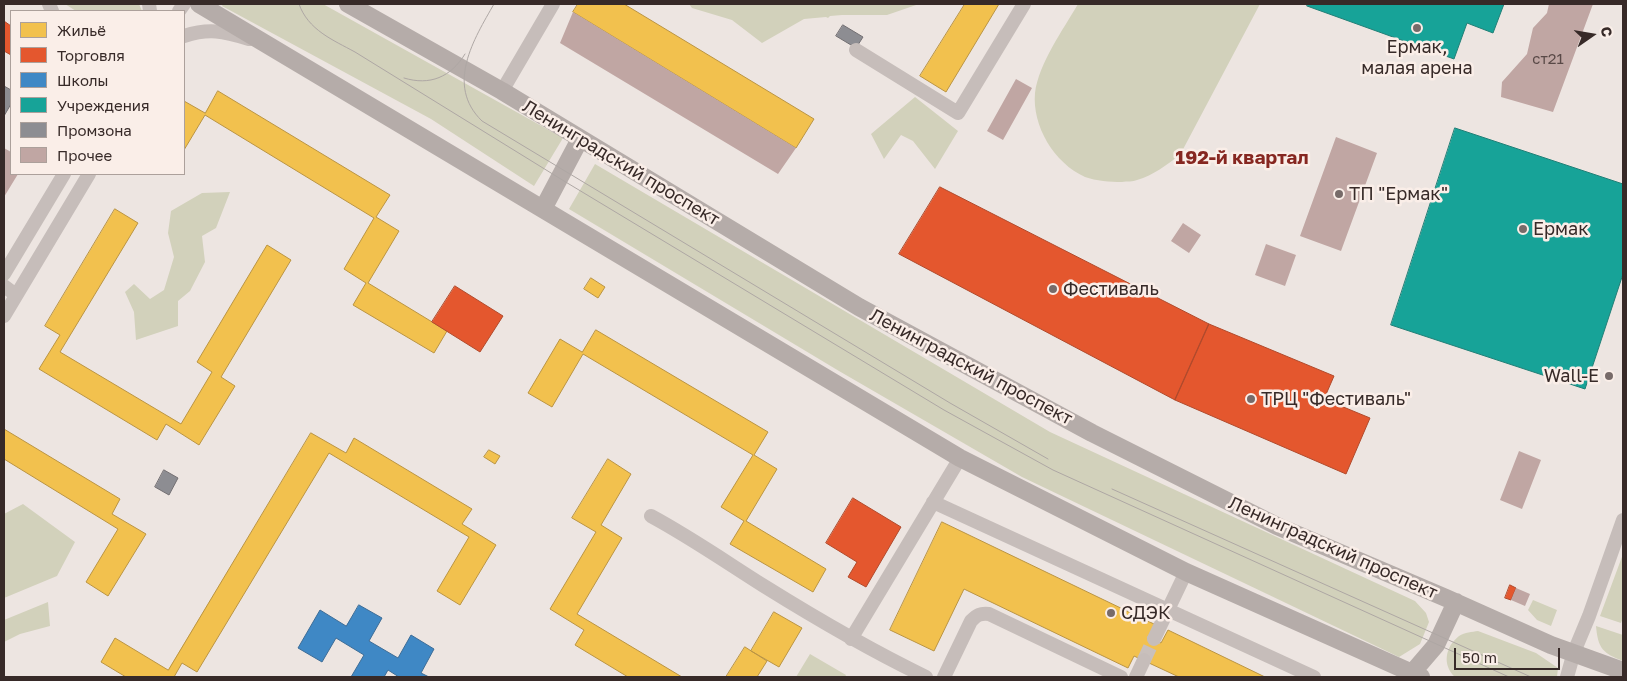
<!DOCTYPE html>
<html>
<head>
<meta charset="utf-8">
<style>
	body { margin:0 }
	#map { position:relative; width:1627px; height:681px; overflow:hidden; background:#ede5e1; font-family:"Golos Text",sans-serif }
	canvas { display:block }
	.frame { position:absolute; inset:0; border:5px solid #372a28; pointer-events:none }
	.legend { position:absolute; left:10px; top:10px; width:175px; height:165px; box-sizing:border-box; background:#faeee8; border:1px solid #aca09b; margin:0; padding:6px 9px; list-style:none; font-size:15px; color:#372a28 }
	.legend li { display:flex; align-items:center; gap:10px; height:25px }
	.legend b { width:25px; border:1px solid #aca09b }
	.north { position:absolute; left:1567px; top:10px; width:50px; height:50px; -webkit-text-stroke:4px #faeee8; paint-order:stroke; rotate:77deg; font-size:14px; font-weight:700; line-height:20px; text-align:center; color:#372a28 }
	.north::after { content:''; display:block; margin:auto; width:18px; height:22px; background:#372a28; clip-path:polygon(50% 0,100% 100%,50% 72%,0 100%) }
	.scale { position:absolute; left:1454px; top:648px; width:106px; height:22px; box-sizing:border-box; border:2px solid #372a28; border-top:0; padding-left:6px; font-size:15px; line-height:18px; white-space:nowrap; color:#372a28; -webkit-text-stroke:4px #faeee8; paint-order:stroke }
</style>
</head>
<body>
<div id="map">
<canvas width="1627" height="681"></canvas>
<div class="frame"></div>
<ul class="legend">
<li><b style="height:14px;background:#f2c14e"></b>Жильё</li>
<li><b style="height:14px;background:#e4572e"></b>Торговля</li>
<li><b style="height:14px;background:#3f88c5"></b>Школы</li>
<li><b style="height:14px;background:#17a398"></b>Учреждения</li>
<li><b style="height:14px;background:#8d8d92"></b>Промзона</li>
<li><b style="height:14px;background:#c0a6a3"></b>Прочее</li>
</ul>
<div class="north">С</div>
<div class="scale">50 m</div>
</div>
<script>
const c = document.querySelector('canvas').getContext('2d');
c.lineJoin = 'round';
function fill(path, color) { c.fillStyle = color; c.fill(path, 'evenodd'); }
function strokePath(path, color, width, dash) { c.strokeStyle = color; c.lineWidth = width; c.lineCap = dash ? 'butt' : 'round'; c.setLineDash(dash || []); c.stroke(path); }
function drawText(font, color, halo, rows, align = 'center') {
  c.font = font + ' "Golos Text",sans-serif'; c.lineWidth = 5; c.setLineDash([]); c.textBaseline = 'middle'; c.strokeStyle = halo; c.fillStyle = color; for (const [text, x, y, turn = 0] of rows) {
    c.save(); c.translate(x, y); c.rotate((+turn || 0) * Math.PI / 180); c.textAlign = isNaN(turn) ? turn : align; if (halo) c.strokeText(text, 0, 0); c.fillText(text, 0, 0); c.restore();
  }
}
const green = new Path2D(`
	M65 4H139L142 11H76Z
	M223 4H323L563 138 534 186 431 119 222 6Z
	M689 4H919L887 15H842L830 16 828 18 826 17 804 19 762 43 732 20 692 8Z
	M1078 4H1260L1180 155C1166 165 1154 175 1137 180 1133 182 1127 181 1122 182 1110 182 1096 181 1085 177 1054 163 1032 126 1035 93 1039 63 1063 30 1078 4Z
	M915 97 958 131 935 169 913 141 901 135 884 159 871 134Z
	M595 164 1050 432 1415 601 1426 613 1429 622 1420 644 1399 657 1022 477 839 371 569 209Z
	M230 192 216 228 202 236 205 262 190 291 178 301V326L136 340 134 312 125 292 134 284 150 299 164 290 174 257 168 233 171 211 202 193Z
	M23 504 75 542 57 576 4 598V514Z
	M1623 554V618L1621 623 1600 616Z
	M1533 600 1557 610 1551 626 1537 620 1528 610Z
	M48 602 50 626 20 634 4 642V620Z
	M1596 626 1623 635V661C1603 653 1598 649 1596 626Z
	M1478 631 1536 653 1558 668 1557 677H1455C1442 665 1445 647 1459 636 1465 632 1472 632 1478 631Z
	M810 654 846 675 845 677H796Z`);
const homes = new Path2D(`
	M578 4H624L814 119 796 148 573 12Z
	M965 4H999L946 92 920 76Z
	M218 91 390 195 376 217 399 231 368 283 447 331 434 353 353 305 366 283 344 269 374 218 205 115 184 150V101L205 113Z
	M115 209 138 223 60 352 181 424 212 372 197 362 267 245 291 260 221 377 235 386 199 445 166 424 157 440 39 369 60 335 45 326Z
	M591 278 605 287 598 298 584 289Z
	M596 330 768 432 754 455 777 469 746 521 826 569 813 592 730 544 744 521 721 507 753 455 583 354 552 407 528 393 560 339 582 352Z
	M4 429 120 499 112 514 146 534 108 596 86 582 118 529 4 459Z
	M311 433 346 453 354 438 472 509 462 524 496 545 460 605 437 591 469 537 329 453 197 672 182 663 174 677H126L101 662 115 638 168 670Z
	M489 450 500 456 495 464 484 457Z
	M608 459 631 474 601 525 622 538 577 614 682 677H628L575 645 584 630 550 609 596 532 572 518Z
	M942 522 1156 625 1150 637 1161 643 1168 630 1265 677H1179L1134 656 1128 668 964 589 934 651 890 630Z
	M774 612 802 628 779 667 751 651Z
	M745 647 767 661 757 677H726Z`);
const shops = new Path2D(`
	M4 21 11 26V55L4 51Z
	M940 187 1209 324 1175 400 899 254Z
	M455 286 503 316 480 352 432 322Z
	M1209 324 1334 376 1324 399 1370 418 1346 474 1175 400Z
	M853 498 901 527 866 587 848 577 857 562 826 543Z
	M1510 585 1516 588 1511 600 1505 598Z`);
const schools = new Path2D(`
	M359 605 382 618 369 641 398 658 411 635 434 649 421 673 429 677H399L388 670 384 677H351L364 655 336 638 322 662 298 648 320 610 346 626Z`);
const public = new Path2D(`
	M1308 4H1504L1493 33 1467 23 1454 59 1307 6Z
	M1455 128 1623 184V274L1585 389 1391 325Z`);
const industry = new Path2D(`
	M843 25 863 37 856 48 836 36Z
	M4 86 11 90V104L4 116Z
	M164 470 178 478 169 495 155 487Z`);
const building = new Path2D(`
	M1549 4H1593L1553 112 1501 97 1502 82 1527 54 1533 28 1547 13Z
	M573 12 796 148 778 174 560 43Z
	M1016 79 1032 88 1003 140 987 131Z
	M1336 137 1377 153 1341 251 1300 236Z
	M4 148 11 152V174H18L4 197Z
	M1183 223 1201 235 1189 253 1171 241Z
	M1266 244 1296 255 1285 286 1255 275Z
	M1519 451 1541 460 1522 509 1500 500Z
	M1516 588 1530 594 1525 606 1511 600Z`);
const minorTunnel = new Path2D(`
	M1144 660 1154 639`);
const minor = new Path2D(`
	M49 4 52 11
	M149 4 150 11
	M179 11 184 4
	M184 36C209 28 223 31 249 39
	M856 50 958 113 1024 4
	M502 91 553 4
	M4 274 64 174
	M4 286 16 295
	M4 316 89 174
	M933 502 1314 677
	M651 516C690 537 726 562 764 586 817 619 870 650 926 677
	M851 639 960 458
	M1154 639 1186 572
	M944 677 971 621C977 615 980 613 989 614L1121 677
	M1136 677 1144 660
	M1567 677 1574 652 1589 616 1623 520`);
const major = new Path2D(`
	M199 4 960 458 1186 572 1421 677
	M348 4 502 91 859 307 1092 433 1277 526 1446 598 1551 645 1623 671
	M543 209 580 139
	M1412 673 1436 645 1456 602`);
const tram = new Path2D(`
	M299 4C308 30 333 40 355 52L564 181 944 410 1053 470 1509 677
	M494 4C474 39 445 85 482 121L950 403 1048 459
	M404 78C430 86 451 77 465 54
	M1112 489 1531 677`);
const markers = [
	[1417,28,5,"#776b69"],
	[1339,194,5,"#776b69"],
	[1523,229,5,"#776b69"],
	[1053,289,5,"#776b69"],
	[1609,376,5,"#776b69"],
	[1251,399,5,"#776b69"],
	[1111,613,5,"#776b69"]
];
const numberNames = [
	["ст21",1548,59]
];
const poiNames = [
	["Ермак,",1417,47,"center"],
	["малая арена",1417,68,"center"],
	["ТП \"Ермак\"",1349,194],
	["Ермак",1533,229],
	["Фестиваль",1063,289],
	["Wall-E",1599,376,"right"],
	["ТРЦ \"Фестиваль\"",1261,399],
	["СДЭК",1121,613]
];
const streetNames = [
	["Ленинградский проспект",621,163,31],
	["Ленинградский проспект",971,367,28],
	["Ленинградский проспект",1333,548,24]
];
const neighbourhoodNames = [
	["192-й квартал",1242,158]
];
fill(green, '#d2d1bb');
fill(homes, '#f2c14e');
strokePath(homes, '#ba9443', 1);
fill(shops, '#e4572e');
strokePath(shops, '#b04a2c', 1);
fill(schools, '#3f88c5');
strokePath(schools, '#3d6c96', 1);
fill(public, '#17a398');
strokePath(public, '#217f76', 1);
fill(industry, '#8d8d92');
strokePath(industry, '#736f72', 1);
fill(building, '#c0a6a3');
strokePath(minorTunnel, '#c9c0bc', 14, [14, 7]);
strokePath(minor, '#c6bdba', 14);
strokePath(major, '#b5aca9', 18);
strokePath(tram, '#aea7a4', 1);
for (const [x, y, r, color] of markers) { const dot = new Path2D(); dot.arc(x, y, r, 0, 2 * Math.PI); c.fillStyle = color; c.fill(dot); strokePath(dot, '#faeee8', 2); }
drawText('15px', '#594947', null, numberNames);
drawText('18px', '#372a28', '#faeee8', poiNames, 'left');
drawText('18px', '#372a28', '#faeee8', streetNames);
drawText('bold 19px', '#862721', '#faeee8', neighbourhoodNames);
</script>
</body>
</html>
